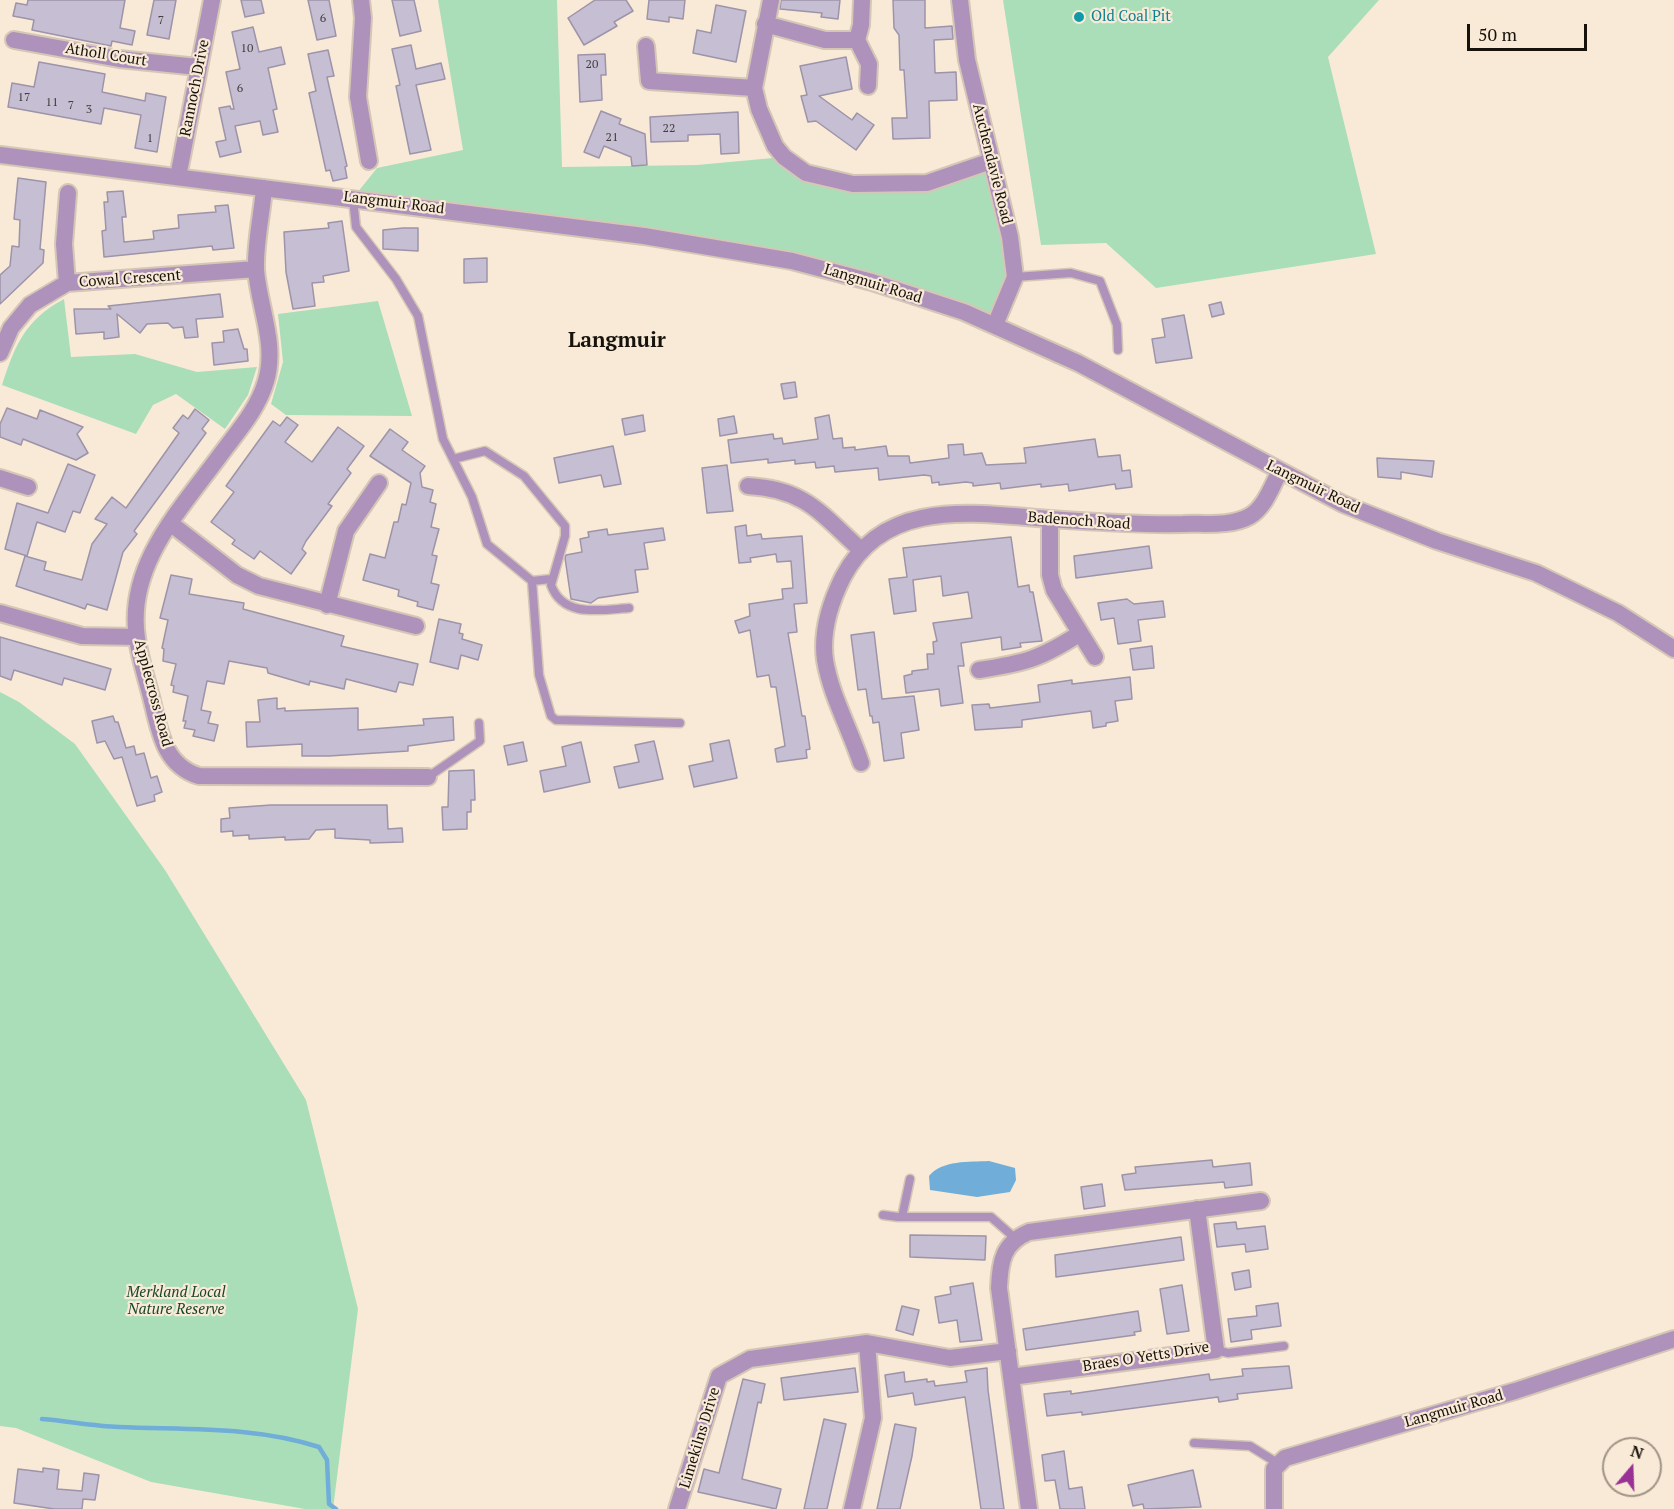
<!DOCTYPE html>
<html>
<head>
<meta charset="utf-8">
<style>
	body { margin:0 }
	#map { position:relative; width:1674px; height:1509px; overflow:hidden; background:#f9ead7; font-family:"PT Serif",serif }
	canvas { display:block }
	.north { position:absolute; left:1602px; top:1437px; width:60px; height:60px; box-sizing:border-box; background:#f9ead7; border:2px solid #9f9485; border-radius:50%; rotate:19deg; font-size:16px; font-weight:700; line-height:24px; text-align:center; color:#17120b }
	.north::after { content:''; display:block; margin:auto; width:21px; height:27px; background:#993295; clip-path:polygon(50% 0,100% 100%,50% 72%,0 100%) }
	.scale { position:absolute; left:1467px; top:24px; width:120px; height:27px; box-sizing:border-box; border:3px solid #17120b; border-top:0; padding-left:8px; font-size:18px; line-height:21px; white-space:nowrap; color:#17120b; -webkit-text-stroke:4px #f9ead7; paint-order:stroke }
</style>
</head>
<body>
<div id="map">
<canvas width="1674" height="1509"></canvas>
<div class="north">N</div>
<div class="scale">50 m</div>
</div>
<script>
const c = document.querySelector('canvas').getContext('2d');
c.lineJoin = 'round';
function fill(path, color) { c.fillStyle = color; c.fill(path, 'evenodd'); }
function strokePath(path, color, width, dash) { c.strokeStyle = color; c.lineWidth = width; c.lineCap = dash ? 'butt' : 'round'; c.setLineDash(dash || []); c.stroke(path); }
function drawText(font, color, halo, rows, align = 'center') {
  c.font = font + ' "PT Serif",serif'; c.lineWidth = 4.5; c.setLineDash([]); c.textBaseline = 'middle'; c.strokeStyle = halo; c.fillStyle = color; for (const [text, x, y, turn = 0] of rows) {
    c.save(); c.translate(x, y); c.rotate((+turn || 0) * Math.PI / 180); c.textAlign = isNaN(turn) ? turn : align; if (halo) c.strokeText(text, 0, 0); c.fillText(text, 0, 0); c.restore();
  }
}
const green = new Path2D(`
	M438 0H557L562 167 697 165 784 157 806 173 927 183 991 161 1015 277 995 325 792 261 353 198 377 168 463 150Z
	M1003 0H1379L1328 57 1376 254 1156 288 1106 243 1041 245Z
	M64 299 71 357 135 354 197 372 257 367 248 395 225 429 176 394 153 405 136 434 2 385C15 345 25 320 64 299Z
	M378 301 412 416 286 415 271 404 283 362 278 314Z
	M0 692 19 702 75 744 165 870 306 1100 358 1309 333 1509H305L151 1482 16 1428 0 1426Z`);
const water = new Path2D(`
	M989 1161 1015 1168 1016 1180 1010 1192 977 1197 930 1190 929 1176C942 1160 969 1162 989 1161Z`);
const stream = new Path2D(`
	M42 1419C68 1421 93 1426 119 1427 186 1430 255 1426 319 1447L327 1460 329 1504 336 1509`);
const building = new Path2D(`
	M28 0H125L120 28 135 31 132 45 112 41 111 46 32 30 34 20 13 16 16 3 27 5Z
	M154 0H176L169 39 147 35Z
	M241 0H261L264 13 245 17Z
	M308 0H329L336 36 317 40Z
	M392 0H414L421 31 400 36Z
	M595 0H626L633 11 614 22 617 26 584 45 568 18Z
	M649 0H685L683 19 669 17V22L647 19Z
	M781 0H840L838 19 821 17 822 13 780 9Z
	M893 0H925V28L952 26 953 39 934 40 935 73 956 72 957 100 929 101 930 138 893 139 892 118H907L904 70H900L899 35 894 28Z
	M716 5 746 11 736 62 693 53 697 30 711 33Z
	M253 27 259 52 281 47 285 64 268 68 277 109 273 110 278 132 263 135 260 121 235 126 241 152 220 157 216 142 226 140 219 108 230 106 231 109H234L226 72 240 69 232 32Z
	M411 45 416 69 441 63 445 79 416 85 431 150 410 154 396 86 400 85 392 49Z
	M328 50 334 76 327 77 347 166 345 167 347 178 333 181 330 170 326 171 309 93 316 91 308 54Z
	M605 54 606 75H601L602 100 580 102 578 55Z
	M846 57 852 89 819 96 852 120 857 113 874 125 856 150 816 121 808 122 801 96 807 95 800 66Z
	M39 62 105 74 102 92 145 101 146 93 166 97 157 152 135 148 141 115 104 108 101 124 8 107 12 83 34 87Z
	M601 111 621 119 619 124 645 134 647 165 632 166 631 157 604 146 599 158 584 152Z
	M738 112 739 153 721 154 720 134 688 135V141L651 142 650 117Z
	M18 178 46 182 40 249 44 250 43 263 0 304V275L10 266 12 246 19 247 20 220 14 219Z
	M123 191 126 217H122L124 242 154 239 153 231 179 228 178 215 216 212 215 206 228 205 234 248 213 250 212 246 104 257 102 231 106 230 104 202H108L107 192Z
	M342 221 349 271 323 276 324 282 312 283 315 306 293 309 286 272 284 232 329 228 328 223Z
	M403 228H418V251L383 249V230Z
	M487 258V282L464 283V259Z
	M220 294 223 317 196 319 198 337 185 338 183 327 173 328 168 323 147 324 140 333 117 314 119 337 104 339V332L76 334 74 309H111L108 306Z
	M1221 302 1224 314 1212 317 1209 305Z
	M1184 315 1192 358 1156 363 1152 339 1165 337 1162 319Z
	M238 329 244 349H247L248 361 214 365 212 343 224 342 223 331Z
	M795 382 797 397 784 399 781 384Z
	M7 408 37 419 40 410 83 427 77 434 88 453 76 460 23 439 21 445 0 437V424Z
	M195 409 209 420 202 429 206 433 134 531 137 534 123 552 107 610 87 604 85 609 77 606 16 586 25 556 46 562 44 570 82 580 92 544 107 524 95 519 112 497 126 508 179 433 173 428 183 415 188 419Z
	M643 415 645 431 625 435 622 419Z
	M829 415 833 439 842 438 843 448 855 447V450L886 446 888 456H909L910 463 949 458 948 445 963 444 964 455 982 453 986 465 1026 463 1024 448 1095 439 1098 457 1120 455 1122 471 1130 470 1132 487 1116 489 1115 484 1069 491 1068 484 1041 487V484L1001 489 1000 483 973 486V483L966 482 939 485V482L932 483 931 476 924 475 879 480 878 468 835 472 834 466 816 468 815 462 795 464V460L768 463V459L731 463 728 440 773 434 774 439 782 438 783 444 818 439 815 418Z
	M734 416 737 433 720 436 718 419Z
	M287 417 298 425 285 442 312 462 338 427 364 446 347 469 351 473 328 504 332 506 306 541 302 549 306 553 291 574 260 551 254 559 232 544 235 540 211 522 234 492 226 486 257 443 273 421 280 426Z
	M390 429 408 442 402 450 425 466 420 473 422 487 433 490 430 502 436 504 431 527 439 529 432 555 437 556 431 583 439 585 433 610 417 606 418 602 398 596 399 590 363 580 370 554 385 558 394 522H398L402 504 406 505 411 483 370 456Z
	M613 446 621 484 604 487 601 475 559 483 554 458Z
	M1377 458 1434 461 1432 477 1401 472V479L1378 477Z
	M68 464 95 475 80 513 73 511 65 532 37 522 27 556 5 549 17 503 48 513Z
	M727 465 733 511 707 513 702 468Z
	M746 525 747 536 761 534 762 539 802 536 807 603 794 604 797 632 788 633 802 716H805L810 749 806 750 807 758 777 762 775 749 785 746 776 687H771L769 675 757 677 750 630 739 633 735 621 750 616 749 604 783 599 782 589 793 588 791 561 777 562 776 554 750 558 751 562 739 563 735 527Z
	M663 528 665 540 644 543 648 569 635 570 638 592 598 598 591 603 571 599 565 558 566 555 582 552 580 539 589 537 588 532 607 529 608 535Z
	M1011 537 1018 587 1029 585 1030 592H1033L1042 641 1020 643 1021 647 1002 650 1001 637 961 643 964 666H958L963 703 941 706 939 689 906 693 904 676 912 674V671L928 669 927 654H934L933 642 937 641 933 623 972 618 968 592 943 596 941 576 913 580 916 611 894 614 889 579 907 577 903 548Z
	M1149 546 1152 568 1076 578 1074 556Z
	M171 575 192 579 189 594 244 603 243 609 344 636 341 646 418 664 413 685 399 682 396 692 346 679 344 689 310 681 309 685 268 673 267 668 229 661 224 684 207 681 201 710 211 712 208 723 218 725 214 741 193 736 195 730 184 728 186 721H183L188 696 173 692 174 686 171 685 176 664 163 661 164 649 162 648 168 620 160 618Z
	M1127 599 1134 604 1163 601 1165 617 1138 620 1141 641 1118 644 1114 618 1101 620 1098 603Z
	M439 619 461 624 459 633 463 634 462 639 482 645 478 660 461 655 458 669 430 662Z
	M874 632 882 699 914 696 919 730 901 733 904 758 884 761 879 722 873 723 872 716H870L866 689 858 690 851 635Z
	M0 637 111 669 105 690 64 678 62 685 14 670 11 680 0 676Z
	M1152 646 1154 668 1133 670 1130 649Z
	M1130 677 1132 699 1115 701 1118 721 1106 723V726L1093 728 1091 711 1022 720V727L975 730 972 705 989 704 990 708 1040 702 1038 685 1072 680V684Z
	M277 698V709L285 708V711L358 708V730L424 725 423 719 453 717 454 740 408 746V751L329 756H302V744L247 747 246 722H260L258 700Z
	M113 716 115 722H118L126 748 134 746 136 755 144 753 151 778 157 776 162 792 154 795 155 801 137 806 122 757 114 759 105 741 97 743 92 721Z
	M729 740 737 778 694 787 689 766 713 761 710 744Z
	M654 741 663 779 619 788 614 767 639 762 635 745Z
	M523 742 527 761 508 765 504 746Z
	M581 742 590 782 544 792 540 771 566 766 562 747Z
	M474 770 475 800H471V812H467V829L443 830 442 807H448L449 771Z
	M271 805H387L388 829 402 828 403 842 370 843V840L335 838V829L316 830 309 839 285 840V837L249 839V835L233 836V831L221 832V819L230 818 229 808Z
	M1212 1160 1213 1167 1250 1163 1252 1185 1225 1188 1224 1182 1125 1190 1122 1175 1136 1173 1135 1167Z
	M1102 1184 1105 1206 1084 1209 1081 1187Z
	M1236 1222 1237 1229 1265 1226 1268 1249 1246 1252 1245 1244 1217 1247 1214 1224Z
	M910 1235 986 1236 985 1260 910 1257Z
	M1181 1237 1184 1260 1056 1277 1055 1255Z
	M1249 1270 1251 1287 1235 1290 1232 1273Z
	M973 1283 982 1340 960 1342 957 1320 939 1323 935 1297 951 1294 950 1287Z
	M1182 1285 1189 1331 1167 1334 1160 1289Z
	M1278 1303 1281 1326 1251 1330 1252 1339 1231 1342 1228 1319 1257 1316 1256 1306Z
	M902 1306 919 1310 913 1335 896 1330Z
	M1138 1311 1141 1331 1134 1332 1135 1335 1026 1350 1023 1329Z
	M1289 1366 1292 1388 1237 1394 1238 1399 1219 1402 1218 1397 1082 1415V1412L1047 1416 1044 1394 1071 1391V1394L1209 1374 1210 1380 1243 1376 1242 1369Z
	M855 1368 858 1392 784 1400 781 1378Z
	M987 1368 988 1390 1004 1509H981L965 1397 915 1405 913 1393 888 1397 885 1375 904 1372 905 1382 927 1379V1382L934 1381 935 1386 967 1382 965 1371Z
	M743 1379 765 1384 761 1403 758 1402 742 1479 781 1489 776 1509 698 1492 704 1469 719 1473Z
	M824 1419 846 1424 840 1451 827 1509H804Z
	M895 1424 916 1428 912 1456 900 1509H877Z
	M1064 1451 1069 1489 1082 1487 1085 1509H1060L1055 1480 1045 1481 1042 1455Z
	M43 1468 59 1470 57 1489 82 1491 84 1473 99 1475 95 1500 83 1499 82 1509H54L14 1503 18 1469 43 1472Z
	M1193 1470 1201 1507 1144 1509 1143 1504 1133 1506 1128 1485Z`);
const lane = new Path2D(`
	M353 199 356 227 396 279 418 316 443 439 472 497 487 544 532 581 551 579
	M1015 277 1071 273 1100 281 1117 325 1118 350
	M453 459 485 451 524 476 565 526V536L551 585C563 618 600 610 629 608
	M532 581 539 675 551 716 556 720 680 723
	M428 777 480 741 479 723
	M883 1215 898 1217H991L1016 1239
	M902 1217 910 1179
	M1216 1350 1228 1353 1284 1346
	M1194 1443 1250 1446 1279 1464`);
const street = new Path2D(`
	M361 0 363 18 358 97 369 161
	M771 0 754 88 759 109 775 146 784 157 806 173 853 184 927 183 991 161
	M862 0 861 25 857 40 869 64 868 86
	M960 0 967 60 1010 237 1015 277 995 325
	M765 24 825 40H857
	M14 40 119 59 198 67
	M646 46 649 81 754 88
	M0 155 644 236 792 261 872 282 964 312 1078 363 1343 504 1437 541 1536 573 1618 613 1674 649
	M178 177 212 0
	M264 188C262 214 255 243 256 270 259 307 277 344 266 381 258 409 238 431 221 454 181 509 126 565 137 638 140 661 148 683 153 705 160 735 166 766 199 776L428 777
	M67 283 64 244 68 193
	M0 353 11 328 30 305 67 283 256 269
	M0 478 28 487
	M748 486C806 489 821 514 861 550
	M1050 519V575L1054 590 1095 657
	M170 523 237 575 259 586 416 626
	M327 605 346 531 379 483
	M0 613 82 636 137 637
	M979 670C1025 663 1040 659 1079 634
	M861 763C850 729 831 696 825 660 821 631 830 603 843 577 885 496 976 514 1051 519 1095 522 1138 525 1183 524 1203 523 1231 527 1250 516 1265 507 1272 486 1280 471
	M1011 1377 1216 1350 1197 1209
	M677 1509 719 1376 750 1359 867 1343 950 1358 1008 1351
	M852 1509 873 1418 867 1343
	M1029 1509 999 1288C1000 1261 1003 1243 1029 1232L1261 1201
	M1274 1509V1469L1285 1458 1515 1391 1674 1339`);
const markers = [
	[1079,17,6,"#0f9aa8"]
];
const numberNames = [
	["6",323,19],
	["7",161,21],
	["10",247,49],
	["20",592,65],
	["6",240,89],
	["17",24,98],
	["11",52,103],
	["7",71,106],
	["3",89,110],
	["22",669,129],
	["21",612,138],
	["1",150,139]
];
const cultureNames = [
	["Old Coal Pit",1091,17]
];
const streetNames = [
	["Atholl Court",106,55,9],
	["Rannoch Drive",195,88,-79],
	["Auchendavie Road",992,164,76],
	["Langmuir Road",394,203,7],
	["Cowal Crescent",130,279,-4],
	["Langmuir Road",873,284,17],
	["Langmuir Road",1313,487,26],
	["Badenoch Road",1079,521,4],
	["Applecross Road",153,693,75],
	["Braes O Yetts Drive",1146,1357,-9],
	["Langmuir Road",1454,1409,-16],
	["Limekilns Drive",700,1438,-73]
];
const parkNames = [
	["Merkland Local",176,1293],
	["Nature Reserve",176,1310]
];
const districtNames = [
	["Langmuir",617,341]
];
fill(green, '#aadeb8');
fill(water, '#70add8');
strokePath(stream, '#70add8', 4.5);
fill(building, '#c6bed3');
strokePath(building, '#9d94a9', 1.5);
strokePath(lane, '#d5c7b6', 11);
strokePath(street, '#d5c7b6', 20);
strokePath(lane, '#ae92bb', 8);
strokePath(street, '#ae92bb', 16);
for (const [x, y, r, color] of markers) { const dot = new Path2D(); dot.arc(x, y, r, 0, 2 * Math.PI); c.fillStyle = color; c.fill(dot); strokePath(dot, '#f9ead7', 2); }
drawText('12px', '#433d3d', null, numberNames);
drawText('15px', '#0d838f', '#f9ead7', cultureNames, 'left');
drawText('15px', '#17120b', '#f9ead7', streetNames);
drawText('italic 15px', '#174629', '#f9ead7', parkNames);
drawText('bold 21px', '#17120b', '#f9ead7', districtNames);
</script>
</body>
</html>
